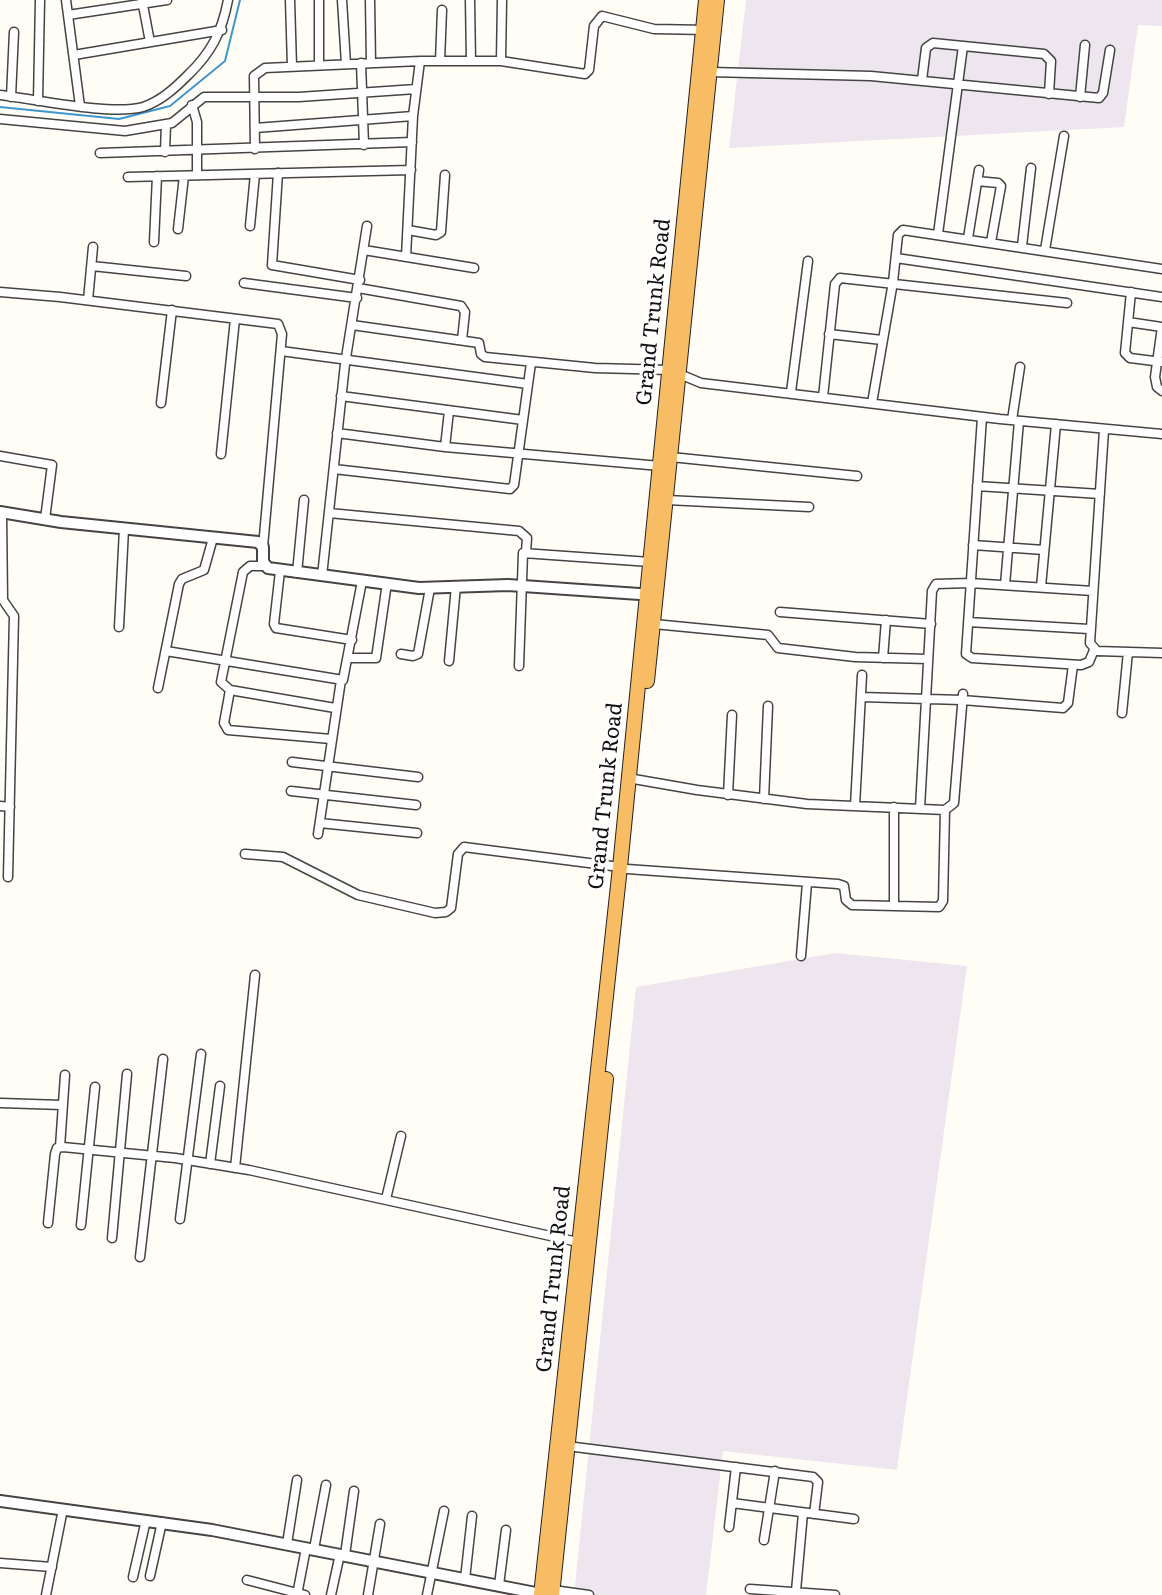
<!DOCTYPE html>
<html>
<head>
<meta charset="utf-8">
<style>
	body { margin:0 }
	canvas { display:block; background:#fffdf5 }
</style>
</head>
<body>
<canvas width="1162" height="1595"></canvas>
<script>
const c = document.querySelector('canvas').getContext('2d');
c.lineJoin = 'round';
function fill(path, color) { c.fillStyle = color; c.fill(path, 'evenodd'); }
function strokePath(path, color, width, dash) { c.strokeStyle = color; c.lineWidth = width; c.lineCap = dash ? 'butt' : 'round'; c.setLineDash(dash || []); c.stroke(path); }
function drawText(font, color, halo, rows, align = 'center') {
  c.font = font + ' Literata,serif'; c.lineWidth = 6; c.setLineDash([]); c.textBaseline = 'middle'; c.strokeStyle = halo; c.fillStyle = color; for (const [text, x, y, turn = 0] of rows) {
    c.save(); c.translate(x, y); c.rotate((+turn || 0) * Math.PI / 180); c.textAlign = isNaN(turn) ? turn : align; if (halo) c.strokeText(text, 0, 0); c.fillText(text, 0, 0); c.restore();
  }
}
const industrial = new Path2D(`
	M746 0H1162V26L1138 25 1124 127 729 148Z
	M836 953 967 966 897 1470 723 1451 706 1595H574L636 987Z`);
const stream = new Path2D(`
	M0 107 119 119 170 106 225 61 240 0`);
const minor = new Path2D(`
	M66 0 80 106
	M142 0 150 42
	M290 0 292 66
	M319 0V65
	M342 0 346 64
	M370 0 371 63
	M470 0 471 61
	M68 15 167 0
	M74 55 222 30
	M440 61 442 10
	M501 61 502 0
	M361 63 364 145
	M710 72 871 76 1099 98 1103 93 1110 50
	M922 80 926 48 933 43 1044 54 1051 61 1049 94
	M0 95C35 99 111 116 143 107 161 101 175 88 188 75 211 53 222 32 228 0
	M11 97 14 32
	M1080 97 1085 45
	M38 101 40 0
	M192 105 197 122V175
	M0 119 125 131 172 123 204 97H299L416 89
	M255 128 413 116
	M255 149 254 76 265 68 420 61H501L585 74 589 70 594 26 602 16 654 29 707 30
	M165 152 166 124
	M100 153 412 142
	M278 173 272 265 360 280
	M128 177 411 170
	M977 181 998 183 1001 186 991 242
	M250 226 255 174
	M178 229 184 176
	M408 230 436 235 441 232 445 175
	M938 234 963 46
	M968 238 979 170
	M154 242 157 176
	M1022 246 1031 168
	M364 250 474 268
	M1045 250 1064 136
	M406 257 413 116 420 61
	M896 258 1162 297
	M92 266 186 276
	M244 283 357 298
	M358 288 461 306 465 312 462 340
	M0 292 60 297 278 324 282 334 263 547
	M1131 292 1125 353 1130 358 1162 362
	M88 300 93 247
	M1128 322 1162 327 1155 377 1157 387 1162 391
	M352 325 479 343 481 354 485 357 595 368 670 370 701 383 1000 419 1162 434
	M829 334 882 340
	M281 351 528 384
	M791 392 808 261
	M341 396 523 420
	M823 397 835 284 840 278 1067 303
	M161 403 172 310
	M872 403 893 282 898 235 903 230 1162 269
	M982 417 966 654 972 658 1081 665 1089 662 1094 650
	M1012 420 1020 367
	M1104 430 1090 643 1097 651 1162 653
	M337 433 445 447 660 466
	M445 447 449 411
	M221 454 235 319
	M0 456 52 465 45 519
	M671 457 857 476
	M334 469 510 489 514 485 531 363
	M977 486 1100 494
	M667 500 809 507
	M2 513 3 600 14 616 8 877
	M329 513 519 531 527 538 526 552
	M973 545 1044 550
	M266 566H250L243 572 221 682 230 690 335 708
	M280 571 274 624 276 628 352 640
	M297 573 304 500
	M322 576 345 364 367 226
	M1005 585 1019 421
	M1041 587 1056 424
	M780 612 931 624
	M968 622 1089 629
	M654 624 768 635 778 648 855 657 928 659
	M119 627 124 529
	M166 651 343 680 362 581
	M401 654 413 656 418 654 430 588
	M349 658H376L387 583
	M883 658 886 620
	M449 661 456 586
	M519 666 523 553 650 562
	M158 688 179 584 182 579 204 570 213 538
	M230 690 224 723 228 730 331 739
	M861 697 962 700 1063 708 1068 703 1073 665
	M1122 713 1128 652
	M292 762 418 777
	M628 778 697 790 807 804 945 810 954 803 963 694
	M291 791 416 805
	M728 795 732 715
	M764 799 768 706
	M0 806 10 807
	M855 806 862 675
	M894 807V906
	M920 808 932 591 936 584 970 583 1093 591
	M320 823 417 833
	M318 834 341 680
	M245 854 283 857 358 895 435 913 446 912 451 908 458 854 464 847 620 867
	M627 869 838 884 844 886 846 900 852 905 939 907 943 901 945 810
	M801 956 807 883
	M1 1103 62 1105
	M60 1147 65 1075
	M210 1164 220 1086
	M235 1168 255 975
	M386 1199 401 1136
	M180 1219 201 1054
	M48 1223 55 1154 57 1148 63 1147 175 1158 249 1170 578 1242
	M81 1225 95 1087
	M112 1238 127 1074
	M140 1257 163 1059
	M567 1446 813 1477 818 1482 814 1514
	M732 1503 854 1519
	M729 1527 736 1467
	M764 1540 775 1471
	M287 1544 297 1480
	M314 1549 326 1485
	M345 1555 354 1491
	M0 1563 52 1567
	M150 1576 162 1522
	M133 1577 146 1520
	M465 1579 472 1516
	M247 1580 305 1595
	M499 1585 506 1530
	M750 1589 835 1595
	M553 1590 589 1595
	M796 1591 803 1513
	M46 1595 63 1509
	M297 1595 306 1548
	M331 1595 340 1554
	M368 1595 380 1524
	M427 1595 444 1511`);
const tertiary = new Path2D(`
	M0 512 61 522 258 542 263 547V562L268 568 419 588 508 585 654 595
	M0 1501 212 1530 541 1594`);
const trunk = new Path2D(`
	M647 681 717 0
	M541 1595 620 867 706 0
	M552 1595 606 1079`);
const streetNames = [
	["Grand Trunk Road",654,312,-84],
	["Grand Trunk Road",606,796,-84],
	["Grand Trunk Road",554,1279,-84]
];
fill(industrial, '#eee6ef');
strokePath(stream, '#3f96cf', 2);
strokePath(minor, '#444', 11);
strokePath(tertiary, '#444', 14);
strokePath(trunk, '#222', 16);
strokePath(minor, '#fff', 8);
strokePath(tertiary, '#fff', 10);
strokePath(trunk, '#f7bc64', 14);
drawText('21px', '#111', '#fff', streetNames);
</script>
</body>
</html>
